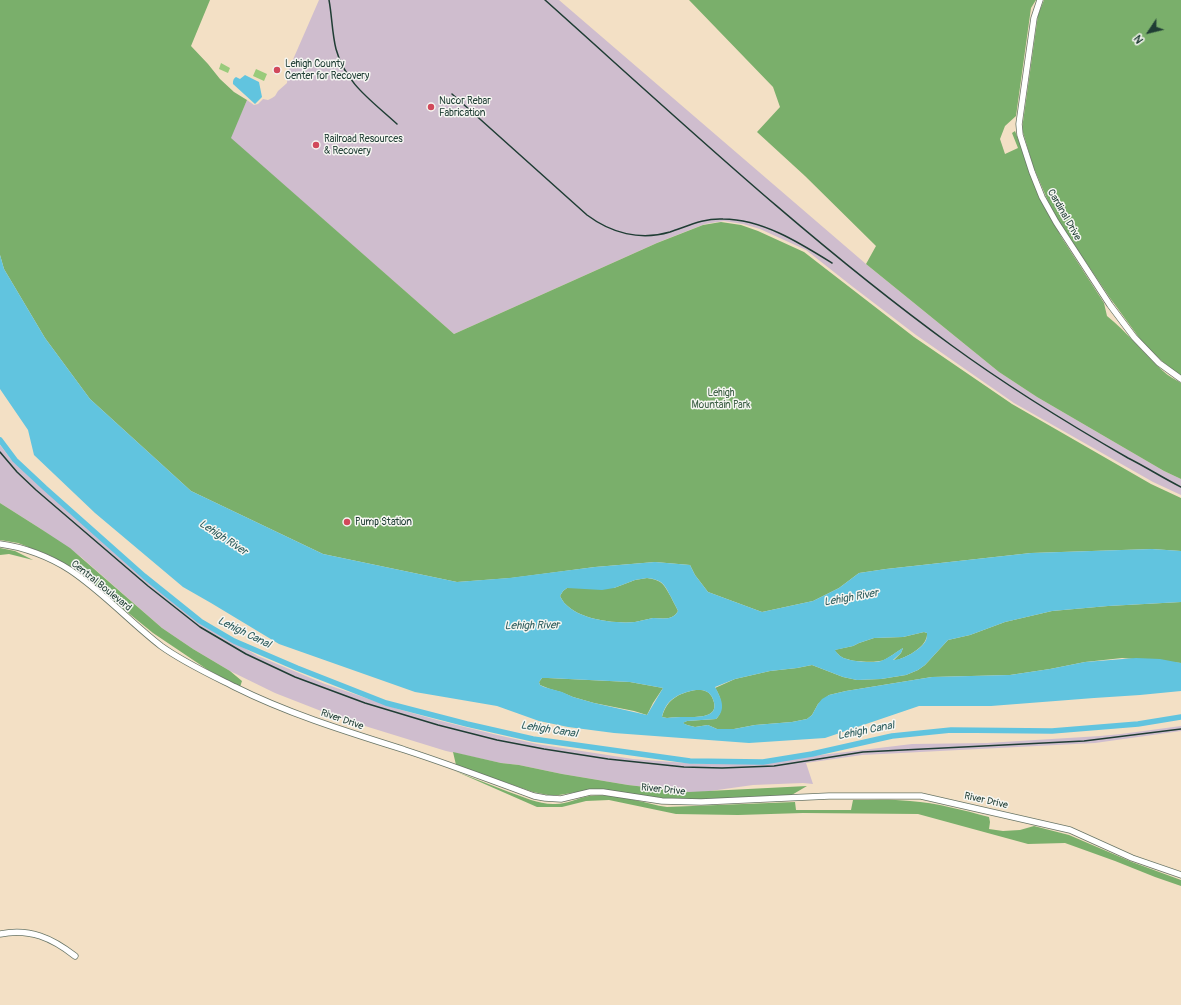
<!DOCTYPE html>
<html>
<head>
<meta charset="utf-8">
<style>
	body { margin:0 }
	#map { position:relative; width:1181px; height:1005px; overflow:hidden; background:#f3e0c5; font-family:Pangolin,sans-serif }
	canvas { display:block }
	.north { position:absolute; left:1129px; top:12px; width:40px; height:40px; -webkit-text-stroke:3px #f6f6f2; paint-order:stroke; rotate:235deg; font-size:11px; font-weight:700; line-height:16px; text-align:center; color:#1f3d34 }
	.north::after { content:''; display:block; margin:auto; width:14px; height:18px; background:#1f3d34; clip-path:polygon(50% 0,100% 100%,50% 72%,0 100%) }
</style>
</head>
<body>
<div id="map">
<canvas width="1181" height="1005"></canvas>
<div class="north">N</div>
</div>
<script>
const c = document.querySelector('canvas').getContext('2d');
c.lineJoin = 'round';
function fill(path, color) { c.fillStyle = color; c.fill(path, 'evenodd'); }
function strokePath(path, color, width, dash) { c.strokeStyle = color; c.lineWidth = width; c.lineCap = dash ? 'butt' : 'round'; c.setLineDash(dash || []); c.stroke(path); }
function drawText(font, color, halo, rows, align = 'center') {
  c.font = font + ' Pangolin,sans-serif'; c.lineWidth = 3; c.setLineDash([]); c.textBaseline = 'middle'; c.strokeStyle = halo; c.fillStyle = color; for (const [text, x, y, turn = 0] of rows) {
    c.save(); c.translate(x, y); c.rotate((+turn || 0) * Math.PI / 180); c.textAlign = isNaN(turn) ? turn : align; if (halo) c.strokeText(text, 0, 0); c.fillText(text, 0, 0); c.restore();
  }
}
const industrial = new Path2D(`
	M319 0H559L866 264 999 372 1037 397 1164 471 1181 479V495L1153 482 1014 403 916 335 853 287 806 250 760 229 743 224 724 221 705 224 659 242 454 334 230 138 247 100 254 105 258 104 263 99 268 100 272 98 275 96 278 91 287 83 288 71Z
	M0 445 10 458 27 474 98 537 183 610 218 633 258 656 325 684 398 709 437 720 493 734 537 744 633 759 699 764H746L912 744 987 743 1100 736 1121 734 1181 726V731L1095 743 862 755 806 763 813 784 803 783 753 785 703 792H689L628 785 562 774 519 765 501 763 446 751 339 718 275 693 230 671 193 649 162 628 81 557 41 529 0 503Z`);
const green = new Path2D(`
	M221 63 230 68 228 73 219 69Z
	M256 69 267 74 264 81 253 76Z`);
const forest = new Path2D(`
	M0 0H210L191 46 208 64 220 79 234 92 247 100 231 138 454 334 657 243 703 225 721 222 741 225 758 231 804 252 914 337 1012 404 1151 484 1181 498V551L1152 549 1031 553 886 569 859 573 839 588 813 601 762 612 708 592 695 575 690 565 655 562 595 567 511 578 457 582 323 554 191 491 90 399 45 338 4 269 0 255Z
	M689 0H1036L1031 8 1016 116 1005 126 1000 139 1005 154 1018 148 1012 133 1015 131 1041 201 1062 238 1104 303 1107 316C1127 332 1143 353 1163 371 1168 376 1175 379 1181 383V479L1164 471 1037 397 999 372 866 264 876 246 805 176 757 132 780 107 773 87Z
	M1044 0H1181V376L1163 362 1143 343 1110 298 1053 213 1033 166 1022 129 1038 15Z
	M0 503 41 529 70 548 162 628 193 649 230 671 242 681 240 687 208 670 153 633 73 568 49 555 18 543 0 540Z
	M0 548 15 551 33 560 9 554 0 555Z
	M647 578C663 580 664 585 671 597 673 602 676 606 678 611 673 621 662 618 653 618 647 619 641 621 635 622 613 624 570 619 560 596L563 591 567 588H614L635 580Z
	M1181 602V663L1122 658 1085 662 1050 669 1010 675 932 677 846 691 829 695 818 704 812 715 807 719 792 722 755 725 734 729H717L708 725 695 727 687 725 682 723 687 721 716 719C725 711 721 696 715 688L735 679 770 671 797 668 812 665 843 677 857 680 881 679 906 675 918 670 925 665 948 640 970 635 1005 622 1052 611 1108 606Z
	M924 632 927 633C927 635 927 637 926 639 922 650 903 659 893 661L901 653 903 648C896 652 890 657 884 660 877 663 854 662 847 659 841 658 838 654 834 650L853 646 859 643 874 638 903 637Z
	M542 678H548L630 682 663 688 653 703 647 715 634 711 594 703 573 697 561 692 550 689 540 685 539 682Z
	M696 690C703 690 708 690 712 697 722 718 699 717 686 717 679 717 673 717 667 718L662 717C667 699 679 693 696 690Z
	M453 752 501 763 519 765 562 774 628 785 689 792 807 786 790 796 735 799 674 800 590 790 559 795H548L533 792 456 765Z
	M455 771C473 778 491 785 509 792 524 797 538 804 553 804 566 805 577 798 589 796 615 792 642 803 667 807L795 802 796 810H851L853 800C872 800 891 799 910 801 937 803 963 810 989 817L990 822 989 829 1003 831 1020 830 1034 826 1069 835 1132 862 1181 880V886L1155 877 1115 861 1065 843 1028 844 918 814 803 813 738 815 676 814 609 800 586 801 562 807H537Z`);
const water = new Path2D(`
	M245 75 259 82 262 97 255 104 233 84C233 81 233 79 236 77L240 79Z
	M0 255 4 269 45 338 90 399 191 491 323 554 457 582 509 578 595 567 655 562 690 565 695 575 708 592 762 612 813 601 839 588 859 573 886 569 1031 553 1152 549 1181 551V602L1108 606 1052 611 1005 622 970 635 948 640 925 665 918 670 906 675 881 679 857 680 843 677 812 665 797 668 770 671 735 679 715 687C721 698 727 709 716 719L687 721 683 723 687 725 695 727 708 725 717 729H734L755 725 792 722 807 719 812 715 818 704 822 699 829 695 846 691 932 677 1010 675 1050 669 1085 662 1136 658 1160 659 1181 663V691L1140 695 1094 698 991 706H919L825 738 749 743 614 733 568 727 539 721 497 706 415 692 279 644 211 603 183 587 95 513 34 455 28 430 0 389ZM647 578C663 580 664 584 671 597 673 602 676 606 678 611 673 621 662 618 653 618 647 619 641 621 635 622 613 624 570 619 560 596L563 591 567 588 602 590 614 588 635 580ZM924 632 927 633C927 635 927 637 926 640 922 649 903 660 893 660L901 653 903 648C896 652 889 658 881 661 874 663 855 662 847 659 842 658 838 655 835 650L853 646 859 643 874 638 903 637ZM542 678H548L630 682 663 688 647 715 594 703 573 697 562 692 544 687 540 685 539 682ZM696 690C703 690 708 690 712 697 722 718 699 717 686 717 679 717 673 717 667 718L662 717C666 699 679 693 696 690Z`);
const canal = new Path2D(`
	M0 440 15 460 45 488 144 576 200 621 234 641 297 668 386 703 467 724 533 739 690 761 763 762 812 754 892 736 951 730 1052 731 1138 724 1181 717`);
const street = new Path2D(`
	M1040 0 1034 18 1019 124 1020 135 1032 172 1042 197 1056 222 1110 305 1134 337 1159 363 1181 379
	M0 544C24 547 50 557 70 570 103 592 130 622 161 646 183 662 211 675 235 687 289 714 348 732 405 750 448 764 491 780 534 796L545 798 561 799 590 792H603L662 801 701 802 829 796H921L1070 830 1132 858 1181 875
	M0 934C30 928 52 938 75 956`);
const rail = new Path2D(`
	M329 0C332 16 332 33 336 49 345 83 372 101 397 124
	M545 0C677 118 807 240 951 345 1007 386 1067 423 1128 458 1146 467 1163 478 1181 487
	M452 94 587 215C611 233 640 241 670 232 688 226 704 218 723 219 762 219 800 243 832 263
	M0 452 17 472 36 490 148 586 200 627 246 654 295 677 365 703 438 725 497 740 544 749 608 759 684 767 722 768 774 766 863 752 1084 741 1181 729`);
const markers = [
	[277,70,4,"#d1495b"],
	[431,107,4,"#d1495b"],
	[316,145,4,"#d1495b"],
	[347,522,4,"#d1495b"]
];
const poiNames = [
	["Lehigh County",285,64],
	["Center for Recovery",285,76],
	["Nucor Rebar",439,101],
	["Fabrication",439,113],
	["Railroad Resources",324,139],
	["& Recovery",324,151],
	["Pump Station",355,522]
];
const streetNames = [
	["Cardinal Drive",1064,215,60],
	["Central Boulevard",101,586,39],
	["River Drive",342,720,19],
	["River Drive",663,790,6],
	["River Drive",986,801,13]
];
const parkNames = [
	["Lehigh",721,393],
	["Mountain Park",721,405]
];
const waterNames = [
	["Lehigh River",223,538,33],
	["Lehigh River",851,598,-10],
	["Lehigh River",532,626,-1],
	["Lehigh Canal",244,633,26],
	["Lehigh Canal",549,730,9],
	["Lehigh Canal",866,731,-11]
];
fill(industrial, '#cfbdce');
fill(green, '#99cb7b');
fill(forest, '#7aaf6b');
fill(water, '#61c4df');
strokePath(canal, '#61c4df', 5.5);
strokePath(street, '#697667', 7);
strokePath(street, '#fff', 5.5);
strokePath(rail, '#1f3d34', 1.5);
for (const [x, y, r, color] of markers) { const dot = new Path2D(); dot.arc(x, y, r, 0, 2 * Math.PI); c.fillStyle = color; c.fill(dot); strokePath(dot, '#f6f6f2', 1.5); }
drawText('10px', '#1f3d34', '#f6f6f2', poiNames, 'left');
drawText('10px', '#1f3d34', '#f6f6f2', streetNames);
drawText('10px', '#3e6046', '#f6f6f2', parkNames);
drawText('italic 11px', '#305f5f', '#f6f6f2', waterNames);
</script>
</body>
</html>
